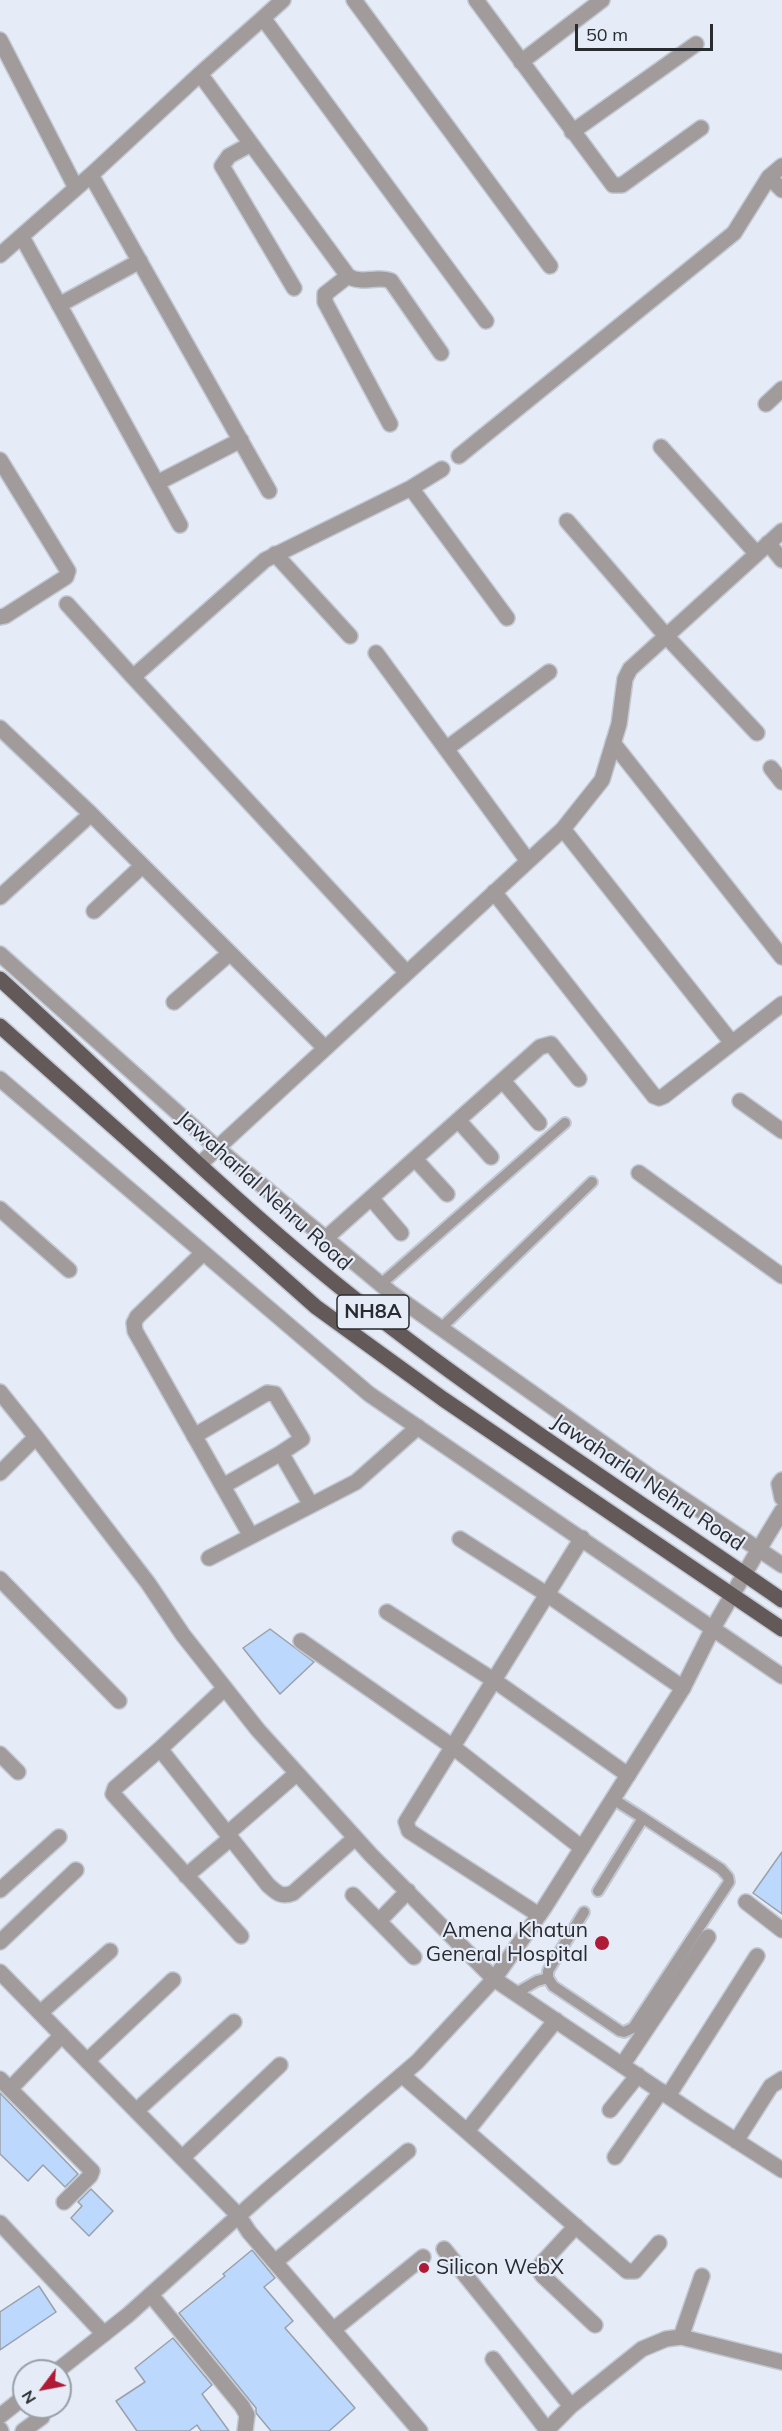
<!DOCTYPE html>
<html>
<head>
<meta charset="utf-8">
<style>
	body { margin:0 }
	#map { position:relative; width:782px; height:2431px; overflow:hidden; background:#e5ecf7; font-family:Mulish,sans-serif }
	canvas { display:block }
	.north { position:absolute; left:12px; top:2359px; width:60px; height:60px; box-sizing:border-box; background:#e5ecf7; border:2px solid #999fa7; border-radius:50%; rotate:238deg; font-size:16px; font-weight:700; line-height:24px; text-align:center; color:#282b2f }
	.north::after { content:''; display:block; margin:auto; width:21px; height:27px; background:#af1b36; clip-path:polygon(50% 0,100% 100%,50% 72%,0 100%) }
	.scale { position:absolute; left:575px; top:24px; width:138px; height:27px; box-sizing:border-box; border:3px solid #282b2f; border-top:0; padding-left:8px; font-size:18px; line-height:21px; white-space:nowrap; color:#282b2f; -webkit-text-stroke:4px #e5ecf7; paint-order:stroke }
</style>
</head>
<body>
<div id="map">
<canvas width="782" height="2431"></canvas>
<div class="north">N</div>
<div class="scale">50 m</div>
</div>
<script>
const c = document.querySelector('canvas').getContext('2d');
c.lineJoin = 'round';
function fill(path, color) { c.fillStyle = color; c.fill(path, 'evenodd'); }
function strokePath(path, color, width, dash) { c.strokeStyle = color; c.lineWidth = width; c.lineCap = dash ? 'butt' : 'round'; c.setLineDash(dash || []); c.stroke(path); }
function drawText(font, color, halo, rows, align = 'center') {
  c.font = font + ' Mulish,sans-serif'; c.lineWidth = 4.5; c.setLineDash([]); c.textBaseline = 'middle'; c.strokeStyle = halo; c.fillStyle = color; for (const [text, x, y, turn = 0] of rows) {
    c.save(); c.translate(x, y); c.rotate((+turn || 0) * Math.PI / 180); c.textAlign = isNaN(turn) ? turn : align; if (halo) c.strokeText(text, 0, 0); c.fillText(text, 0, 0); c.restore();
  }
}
const building = new Path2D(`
	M270 1629 314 1662 280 1694 243 1648Z
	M782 1852V1914L753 1893Z
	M0 2093 78 2174 65 2187 43 2165 28 2181 0 2154Z
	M91 2189 113 2211 89 2236 71 2218 82 2206 78 2202Z
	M252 2250 275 2278 264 2287 293 2321 285 2328 355 2408 329 2431H271L256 2413V2408L179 2313 225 2276 223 2274Z
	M39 2286 56 2312 0 2350V2312Z
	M173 2338 212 2385 202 2394 229 2431H201L197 2425 189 2431H137L116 2401 145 2382 135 2368Z`);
const service = new Path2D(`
	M381 1284 565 1123
	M441 1328 592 1182
	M598 1891 643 1818 613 1799
	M584 1912 548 1971V1978L553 1986 620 2031 624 2032 633 2028 729 1882 728 1877 721 1869 643 1818
	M516 1993 537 1981 548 1978`);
const minor = new Path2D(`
	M283 0 263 18 486 321
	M354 0 550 266
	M476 0 613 185H622L701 128
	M263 18 200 74 348 276C362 285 377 275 391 281L441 353
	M0 40 76 188
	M521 62 602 0
	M572 132 696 44
	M251 144 229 156 222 166 294 288
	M91 175 269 491
	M769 177 782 190
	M22 237 180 525
	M0 255 91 175 200 74
	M348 276 325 294V302L390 424
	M59 305 140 261
	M766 404 782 389
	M661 447 756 553
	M459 456 734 233 769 177 782 166
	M0 460 68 571 66 577 5 616 0 617
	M157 483 241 440
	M411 488 507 618
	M567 521 667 637 757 733
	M768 543 782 560
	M275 554 350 636
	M67 604 133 677
	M376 653 528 861
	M0 728 91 814 325 1048
	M613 743 782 957
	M446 749 549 672
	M771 768 782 782
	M563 829 732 1043
	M494 892 654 1096 659 1098 664 1096 782 1004
	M0 897 91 814
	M94 911 142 866
	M407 973 133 677 265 560 411 488 442 469
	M174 1002 230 953
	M503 1081 539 1123
	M740 1101 782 1131
	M458 1120 491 1157
	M415 1159 447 1194
	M200 1164 563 829 602 780 619 724 625 679 630 669 782 531
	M639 1173 782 1276
	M371 1198 401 1233
	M0 1209 69 1270
	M326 1238 540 1047 551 1044 579 1079
	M203 1253 137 1317 134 1323 135 1331 251 1536
	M0 1392 36 1437 148 1583 183 1635 258 1730 371 1855 494 1979 699 2117 782 2170
	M194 1436 267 1393 275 1394 302 1439 281 1453
	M0 1473 36 1437
	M782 1480 779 1484 782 1498
	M223 1486 281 1453 311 1505
	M460 1539 548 1595 683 1688
	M759 1549 782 1511
	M209 1558 356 1482 418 1427
	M0 1579 119 1701
	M387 1612 495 1681 628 1775
	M301 1641 453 1747 582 1848
	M160 1749 225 1688
	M0 1754 18 1772
	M227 1834 296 1774
	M186 1876 231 1838
	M0 1890 59 1837
	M353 1895 414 1957
	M746 1902 782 1930
	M539 1915 409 1831 406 1822 582 1538
	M379 1921 408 1891
	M241 1936 113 1794 115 1788 160 1749 268 1885C276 1892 281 1898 293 1893L355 1838
	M0 1942 76 1870
	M0 1972 238 2215 249 2232 420 2431
	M40 2013 110 1951
	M87 2061 173 1980
	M623 2064 708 1937
	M402 2075 627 2271H635L659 2243
	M0 2079 92 2171 90 2176 64 2202
	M10 2089 62 2035
	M668 2096 757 1956
	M610 2110 638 2075
	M136 2111 234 2022
	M467 2131 556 2020
	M736 2141 771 2086 782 2079
	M615 2157 661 2091
	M182 2158 280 2065
	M0 2223 104 2334
	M576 2226 542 2263 539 2270 543 2276 595 2325
	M444 2249 571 2406
	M275 2262 408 2151
	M151 2295 242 2406 247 2415 245 2431
	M333 2330 423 2257
	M681 2337 702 2276
	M493 2359 547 2430
	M0 2429 1 2431
	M23 2431 42 2417
	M546 2431 571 2406 642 2349 666 2339 681 2337 782 2362`);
const tertiary = new Path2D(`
	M0 954 217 1148 390 1292 655 1480 782 1565
	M0 1079 369 1394 782 1676
	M57 2371 128 2315 265 2192 417 2062 494 1979 544 1908 683 1688 713 1628 759 1549
	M0 2416 24 2397`);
const primary = new Path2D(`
	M0 979C111 1080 218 1188 335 1283 477 1398 632 1496 782 1600
	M0 1026 316 1307 443 1399 782 1629`);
const markers = [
	[602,1943,8,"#af1b36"],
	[424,2268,6,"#af1b36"]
];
const shields = [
	[373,1312,72]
];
const shieldNames = [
	["NH8A",373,1312]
];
const streetNames = [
	["Jawaharlal Nehru Road",264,1191,42],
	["Jawaharlal Nehru Road",648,1483,34]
];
const poiNames = [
	["Amena Khatun",588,1931],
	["General Hospital",588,1955],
	["Silicon WebX",436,2268,"left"]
];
fill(building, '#bcd8fd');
strokePath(building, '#9aa1ab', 1.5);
strokePath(service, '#c3c9d3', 14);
strokePath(minor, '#c3c9d3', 18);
strokePath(tertiary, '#c3c9d3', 18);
strokePath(primary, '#c3c9d3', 18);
strokePath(service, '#a19b9b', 10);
strokePath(minor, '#a19b9b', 15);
strokePath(tertiary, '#a19b9b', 15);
strokePath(primary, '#645959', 15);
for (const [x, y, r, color] of markers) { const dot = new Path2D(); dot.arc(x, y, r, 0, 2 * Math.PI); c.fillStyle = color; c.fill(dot); strokePath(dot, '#e5ecf7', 2); }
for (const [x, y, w] of shields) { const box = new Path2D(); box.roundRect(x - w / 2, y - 17, w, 34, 4.5); c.fillStyle = '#e5ecf7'; c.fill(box); strokePath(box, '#282b2f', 1.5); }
drawText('bold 20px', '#282b2f', null, shieldNames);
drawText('21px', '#282b2f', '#e5ecf7', streetNames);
drawText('21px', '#282b2f', '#e5ecf7', poiNames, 'right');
</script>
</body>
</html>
